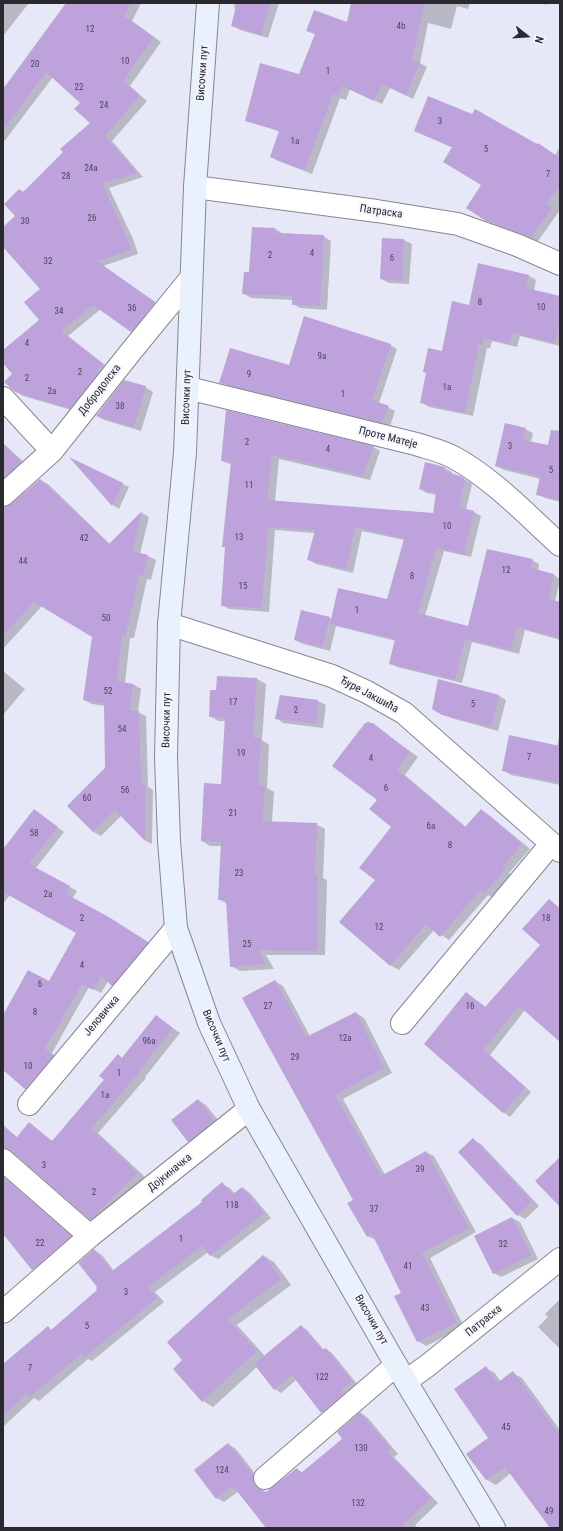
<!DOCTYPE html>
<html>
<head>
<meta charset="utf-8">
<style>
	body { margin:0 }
	#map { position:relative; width:563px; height:1531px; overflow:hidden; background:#e7e8f7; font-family:"Roboto Condensed",sans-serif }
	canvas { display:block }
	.frame { position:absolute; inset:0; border:4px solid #29292f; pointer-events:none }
	.north { position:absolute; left:507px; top:16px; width:40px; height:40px; -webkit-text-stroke:3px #f5f5ff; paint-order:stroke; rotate:107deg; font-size:11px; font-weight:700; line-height:16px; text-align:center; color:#29292f }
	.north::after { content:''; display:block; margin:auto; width:14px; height:18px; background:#29292f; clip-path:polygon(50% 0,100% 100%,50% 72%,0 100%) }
</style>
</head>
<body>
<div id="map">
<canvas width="563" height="1531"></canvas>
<div class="frame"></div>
<div class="north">N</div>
</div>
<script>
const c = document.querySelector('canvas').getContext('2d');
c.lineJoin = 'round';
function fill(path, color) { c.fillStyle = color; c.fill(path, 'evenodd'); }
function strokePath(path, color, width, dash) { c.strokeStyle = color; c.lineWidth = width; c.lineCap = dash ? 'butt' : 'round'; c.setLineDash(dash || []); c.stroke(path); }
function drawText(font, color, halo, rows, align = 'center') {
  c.font = font + ' "Roboto Condensed",sans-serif'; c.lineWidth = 4; c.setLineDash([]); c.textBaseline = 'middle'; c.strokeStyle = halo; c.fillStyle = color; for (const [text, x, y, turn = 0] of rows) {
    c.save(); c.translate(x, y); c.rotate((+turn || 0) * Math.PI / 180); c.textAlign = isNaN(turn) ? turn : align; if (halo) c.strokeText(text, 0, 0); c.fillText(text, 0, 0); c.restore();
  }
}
const shadow = new Path2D(`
	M3 3H29L3 36Z
	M67 3H141L132 21 161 42 130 86 147 101 112 141 143 177 109 188 133 239 138 254 103 266 162 307 139 335 101 309 68 336 110 369 78 412 23 396 15 391 13 374 3 362V351L41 320 42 289 3 246V229L16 216 20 190 24 192 92 123 82 103 53 77 3 143V91Z
	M235 3H279L268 38 240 30 232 25 236 10 234 8Z
	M352 3H470L468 9 457 6 451 29 428 23 420 63 427 67 413 99 390 88 382 104 350 89 346 100 340 98 312 174 278 161 271 157 280 132 271 128 300 76 316 35 307 30 348 24Z
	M539 3H547L546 5Z
	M415 131 555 155 560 147V210L538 241 494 224 487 220 482 184 453 148Z
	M275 229 282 233 323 236 331 241 327 310 300 308 293 304V300L251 298 243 293 250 273Z
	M404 240 412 244 409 284 389 283 381 279Z
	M529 276 536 280 534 291 560 297V346L520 336 517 347 492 341 490 348H487L473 416 429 407 421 402 443 352 469 306Z
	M390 345 397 349 379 403 395 411 390 426 228 386 221 382Z
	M145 387 153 392 141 431 104 420 97 416Z
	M226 411 373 447 380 451 370 480 279 459 275 501 434 514 437 495 427 493 420 489 445 468 452 472V474L460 477 468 481 472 484 466 510 474 512 481 516 471 557 444 551 425 616 469 627 532 560 539 564 538 571 554 575 560 579 555 602 560 603V640L525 630 519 654 472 642 462 683 397 667 390 663 396 641 336 626 330 651 303 644 295 640 329 618 332 619 388 600 404 540 362 531 353 573 316 564 309 560 315 533 275 530 269 612 229 609 222 605 226 548 223 546 232 465 222 461Z
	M525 429 533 433 531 443 560 449V502L545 498 537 494 541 479 504 470 496 466Z
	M3 443 28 466 3 489Z
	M73 460 129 487 119 509 113 505Z
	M40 480 48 484 110 544 142 513 149 517 140 554 148 556 156 560 151 580 147 579 134 638H130L125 683 133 684 141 689 138 712 146 716 148 787 153 790 152 844 146 841 122 815 101 836 94 832 68 806 106 769 105 706 92 704 84 700 93 636 42 606 3 649V508L12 505Z
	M3 671 25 689 3 715Z
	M218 677 257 679 266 684 262 740 269 745 267 788 274 792 272 822 316 824 325 829 323 878 327 880 325 955H266L274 969 240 971 231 966 227 904 219 899 222 846H210L202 841 222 785 226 721H218L210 716 217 691Z
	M499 696 506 700 498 731 451 718 441 713Z
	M318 701 326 705 323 728 283 723 276 718Z
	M368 721 418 757 405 775 466 827 481 810 489 815 530 849 509 873 512 876 493 898 488 895 449 940 434 930 399 970 390 965 377 880 392 827 378 800 334 766Z
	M560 731V785L511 775 503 770 557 747Z
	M35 811 64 832 36 868 77 891 72 899 115 921 155 947 119 989 108 981 101 993 89 987 52 1053 60 1061 33 1093 25 1089 3 1069V1017L49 983 78 932 10 895 3 904V851Z
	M549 900 560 908V1040L525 1010 490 1055 531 1092 510 1117 503 1112 426 1044 466 993 486 1007 541 945Z
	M275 981 283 986 310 1036 356 1013 364 1018 392 1073 343 1099 385 1175 426 1152 434 1156 476 1232 430 1258 464 1327 426 1346 418 1341 402 1293 376 1240 367 1236 354 1200 294 1092 295 1091Z
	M156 1016 180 1033 145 1077 146 1078 98 1133 145 1177 98 1223 91 1219 29 1124 53 1142Z
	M198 1100 206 1105 222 1125 196 1145 189 1141Z
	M473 1140 481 1144 539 1206 525 1219 518 1215Z
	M3 1175 78 1241 40 1274 33 1269 3 1233Z
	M222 1184 230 1188 235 1194 243 1188 250 1193 271 1218 218 1259 210 1255 208 1252 155 1292 164 1302 92 1361 88 1359 39 1401 34 1398 3 1427V1366L48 1328 52 1330 99 1290 94 1250 102 1255 114 1271 204 1202Z
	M512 1218 520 1222 538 1259 501 1277 494 1273Z
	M264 1256 274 1262 291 1285 237 1325 265 1356 301 1326 307 1330 324 1350 326 1349 332 1353 358 1385 328 1416 322 1412 296 1380 281 1393 275 1389 257 1367 213 1407 203 1401 184 1360Z
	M560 1299V1349L538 1327 548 1317 545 1314Z
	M486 1368 495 1373 500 1381 513 1373 522 1378 560 1430V1528H551L511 1473 496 1485 487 1480 468 1454 489 1438Z
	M361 1413 368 1418 398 1454 394 1457 438 1503 415 1525 418 1528H268L239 1491 224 1502 217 1498 228 1444 236 1449 260 1480V1486L262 1491 267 1493 297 1469 303 1473 344 1439Z`);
const building = new Path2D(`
	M66 3H131L124 16 154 37 123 81 140 96 105 136 137 173 102 183 126 235 131 250 97 261 155 302 131 332 93 305 61 331 103 364 96 372 98 373 70 409 15 392 4 382 12 374 3 363V350L39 320 24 302 40 289 3 247V227L15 216 4 204 19 189 23 192 63 152 60 149 90 123 74 109 80 103 46 72 3 130V89Z
	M237 3H270L261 35 231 26Z
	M351 3H425L412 60 420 62 406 95 382 84 374 101 342 86 338 96 333 94 305 170 270 157 279 131 245 121 260 63 299 74 315 34 306 31 314 10 347 22Z
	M428 96 472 114 475 109 537 144 538 143 560 158V185L546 204 552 208 531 237 486 221 466 208 481 185 443 162 452 147 414 131Z
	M252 227 275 228V233L324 235 320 306 292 305V296L242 294 244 272H249Z
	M382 238 404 239 402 281 380 279Z
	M478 263 529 275 526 288 560 296V321L555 343 512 333 510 344 484 338 482 345 479 344 465 413 420 403 426 373 423 372 428 348 442 351 452 301 469 305Z
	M304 316 391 344 372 400 389 406 382 423 219 383 230 348 289 365Z
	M124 380 146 386 134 427 96 416Z
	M226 410 374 446 363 476 272 455 267 500 433 513 436 493 419 489 425 462 445 467V471L460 476 465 479 459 507 474 511 464 554 436 548 418 613 468 626 487 549 533 559 531 568 554 574 548 599 560 602V638L517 627 511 650 465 639 455 680 389 664 395 639 330 624 338 588 387 599 404 539 355 527 346 569 307 560 315 530 268 527 262 608 221 606 225 547H222L231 462 221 461Z
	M505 423 526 428 523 440 548 445 551 430 560 431V500L536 495 540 476 495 466Z
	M3 444 21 462 3 478Z
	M69 457 123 483 112 506Z
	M40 479 109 544 142 511 133 551 148 555 143 576 139 575 126 635 122 634 117 681 133 684 130 711H139L141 785H145V841L115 810 93 832 67 806 105 768 104 703 83 700 92 637 34 602 3 636V507L11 504Z
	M301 610 330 617 322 647 294 640Z
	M217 676 257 678 253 737 261 739 258 786H265L263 821 317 823 315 874H318L317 951 258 950 266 964 230 967 226 900H218L221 842 201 841 204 783 221 784 225 717H209L210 690H216Z
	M438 679 499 695 491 727 442 715 432 709Z
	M280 695 318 700 316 724 275 719Z
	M365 723H373L410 752 397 770 465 827 481 809 522 844 502 868 505 870 484 894 480 890 440 937 426 924 390 966 339 922 375 880 359 868 391 827 369 809 377 800 332 766Z
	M509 735 560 746V783L502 771Z
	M34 809 58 827 29 864 70 886 66 894 107 916 148 942 112 986 101 976 93 990 82 984 45 1048 53 1056 25 1089 3 1070V1015L28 970 49 981 76 933 3 892V849Z
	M549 899 560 909V1042L519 1006 483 1050 525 1087 503 1113 424 1044 466 992 485 1007 540 945 522 929Z
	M275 980 306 1037 356 1012 384 1068 335 1095 381 1176 426 1151 469 1228 422 1253 457 1323 417 1342 394 1296 401 1293 372 1234 367 1237 347 1203 353 1200 242 998Z
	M156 1015 173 1028 138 1072 139 1073 91 1129 138 1173 90 1220 11 1151 3 1148V1125L17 1137 29 1122 52 1141 104 1080 99 1076 118 1054 122 1058Z
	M198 1099 214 1121 188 1142 171 1120Z
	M473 1138 532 1201 517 1216 458 1152Z
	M560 1157V1207L535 1181Z
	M3 1177 71 1236 32 1270 3 1234Z
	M222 1182 232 1195 242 1187 264 1213 210 1256 202 1246 148 1287 157 1298 84 1358 81 1354 30 1397 27 1393 3 1416V1364L48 1326 51 1330 97 1290 96 1288 97 1287 78 1263 94 1249 112 1271 202 1202 201 1200Z
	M512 1217 531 1255 493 1274 474 1236Z
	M263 1255 281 1279 228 1319 257 1351 202 1402 173 1369 182 1360 167 1342Z
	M301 1325 322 1350 326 1348 352 1381 342 1390 344 1393 321 1413 292 1375 274 1390 254 1364Z
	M486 1366 497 1383 513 1371 560 1436V1528H550L505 1467 486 1480 466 1454 488 1438 454 1389Z
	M360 1412 391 1449 387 1452 431 1498 400 1528H266L233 1486 216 1499 194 1470 228 1443 253 1475V1481L255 1486 266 1492 297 1468 301 1473 342 1439 337 1432Z`);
const street = new Path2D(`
	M195 187 377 211 458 224 517 245 560 264
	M188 388 416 444C428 448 442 451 453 457 491 477 528 516 560 545
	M3 398 52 451
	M3 495 52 451 129 354 191 278
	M169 624 332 676 367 692 404 713 560 851
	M402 1023 551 844
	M29 1104 176 928
	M3 1160 90 1236 249 1109
	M3 1312 90 1236
	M406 1381 427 1366 560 1259
	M265 1478 396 1365`);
const secondary = new Path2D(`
	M208 3 195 187 185 453 169 624 166 757 169 841 176 928 209 1023 249 1109 396 1365 494 1528`);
const numberNames = [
	["4b",401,27],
	["12",90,30],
	["10",125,62],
	["20",35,65],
	["1",328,72],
	["22",79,88],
	["24",104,106],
	["3",440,122],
	["1a",295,142],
	["5",486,150],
	["24a",91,169],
	["7",548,175],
	["28",66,177],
	["26",92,219],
	["30",25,222],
	["4",312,254],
	["2",270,256],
	["6",392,259],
	["32",48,262],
	["8",480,303],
	["10",541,308],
	["36",132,309],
	["34",59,312],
	["4",27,344],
	["9a",322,357],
	["2",80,373],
	["9",249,375],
	["2",27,379],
	["1a",447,388],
	["2a",52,392],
	["1",343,395],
	["38",120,407],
	["2",247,443],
	["3",510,447],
	["4",328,450],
	["5",551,471],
	["11",249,486],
	["10",447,527],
	["13",239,538],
	["42",84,539],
	["44",23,562],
	["12",506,571],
	["8",412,577],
	["15",243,587],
	["1",357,611],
	["50",106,619],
	["52",108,692],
	["17",233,703],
	["5",473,705],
	["2",296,711],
	["54",122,730],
	["19",241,754],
	["7",529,758],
	["4",371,759],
	["6",386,789],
	["56",125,791],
	["60",87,799],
	["21",233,814],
	["6a",431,827],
	["58",34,834],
	["8",450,846],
	["23",239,874],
	["2a",48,895],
	["2",82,919],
	["18",546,919],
	["12",379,928],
	["25",247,945],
	["4",82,966],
	["6",40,985],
	["27",268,1007],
	["16",470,1007],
	["8",35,1013],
	["12a",345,1039],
	["96a",149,1042],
	["29",295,1058],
	["10",28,1067],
	["1",119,1074],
	["1a",105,1096],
	["3",44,1166],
	["39",420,1170],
	["2",94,1193],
	["118",232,1206],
	["37",374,1210],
	["1",181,1240],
	["22",40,1244],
	["32",503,1245],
	["41",408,1267],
	["3",126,1293],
	["43",425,1309],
	["5",87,1327],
	["7",30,1369],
	["122",322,1378],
	["45",506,1428],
	["130",361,1449],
	["124",222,1471],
	["132",358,1504],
	["49",549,1512]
];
const streetNames = [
	["Височки пут",203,73,-86],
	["Патраска",381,212,8],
	["Добродолска",100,390,-52],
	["Височки пут",187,397,-88],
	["Проте Матеје",388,438,14],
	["Ђуре Јакшића",369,695,28],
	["Височки пут",167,720,-89],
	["Јеловичка",102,1016,-50],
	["Височки пут",216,1036,67],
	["Дојкиначка",170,1173,-39],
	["Височки пут",371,1320,60],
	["Патраска",484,1321,-39]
];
fill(shadow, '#0003');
fill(building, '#bda2db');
strokePath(street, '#858693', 24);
strokePath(secondary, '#858693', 24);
strokePath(street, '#fff', 22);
strokePath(secondary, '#e9f1fd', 22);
drawText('9px', '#4e475a', null, numberNames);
drawText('11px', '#29292f', '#f5f5ff', streetNames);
</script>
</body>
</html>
